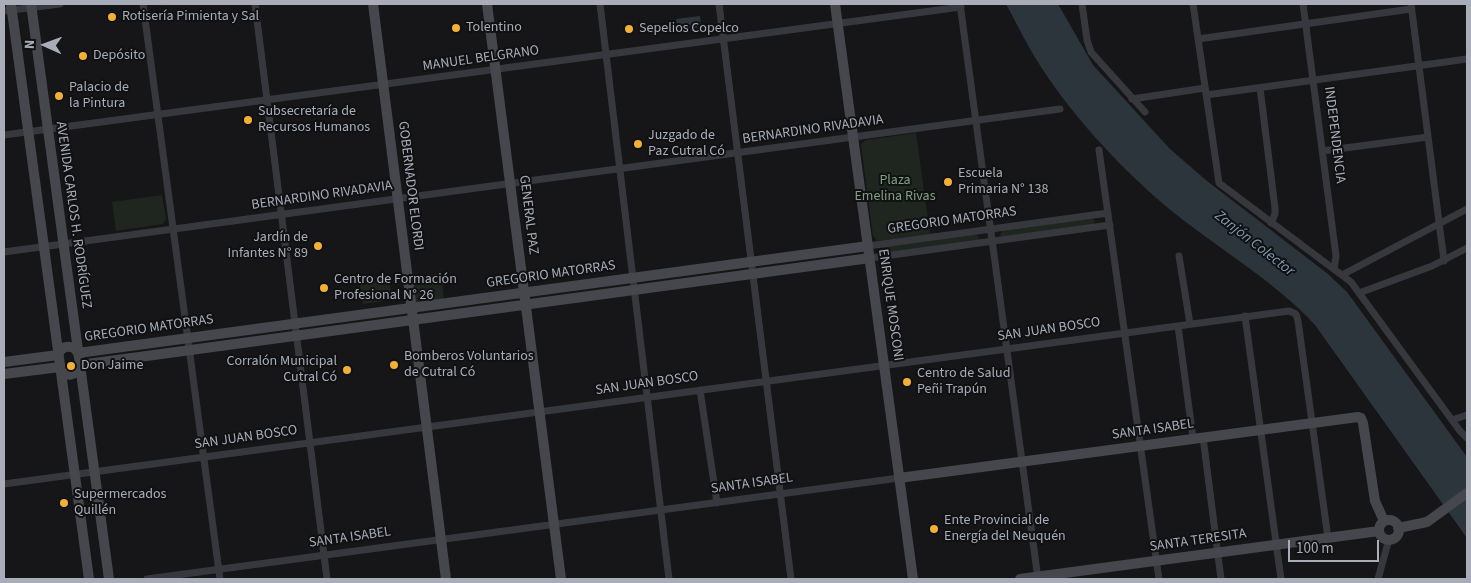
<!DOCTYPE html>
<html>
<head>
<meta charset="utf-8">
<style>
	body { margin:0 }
	#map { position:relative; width:1471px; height:583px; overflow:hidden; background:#161618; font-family:"Source Sans 3",sans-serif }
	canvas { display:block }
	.frame { position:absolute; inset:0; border:5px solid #a8adb8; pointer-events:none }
	.north { position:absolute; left:20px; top:20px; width:50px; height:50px; -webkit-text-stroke:4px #111113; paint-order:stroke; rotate:272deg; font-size:14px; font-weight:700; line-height:20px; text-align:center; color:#a8adb8 }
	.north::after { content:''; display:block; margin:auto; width:18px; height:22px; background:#a8adb8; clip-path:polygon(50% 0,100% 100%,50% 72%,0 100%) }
	.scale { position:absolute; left:1288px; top:540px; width:91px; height:22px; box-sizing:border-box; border:2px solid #a8adb8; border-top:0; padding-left:6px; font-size:15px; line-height:18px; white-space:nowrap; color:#a8adb8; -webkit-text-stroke:4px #111113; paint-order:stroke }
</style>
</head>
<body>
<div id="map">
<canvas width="1471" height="583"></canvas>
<div class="frame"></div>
<div class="north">N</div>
<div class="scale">100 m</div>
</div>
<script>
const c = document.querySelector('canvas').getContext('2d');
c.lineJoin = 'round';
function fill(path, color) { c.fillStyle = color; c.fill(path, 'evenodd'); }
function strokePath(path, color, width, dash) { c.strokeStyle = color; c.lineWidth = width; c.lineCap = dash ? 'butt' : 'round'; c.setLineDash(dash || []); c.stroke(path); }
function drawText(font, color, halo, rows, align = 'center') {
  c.font = font + ' "Source Sans 3",sans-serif'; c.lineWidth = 4; c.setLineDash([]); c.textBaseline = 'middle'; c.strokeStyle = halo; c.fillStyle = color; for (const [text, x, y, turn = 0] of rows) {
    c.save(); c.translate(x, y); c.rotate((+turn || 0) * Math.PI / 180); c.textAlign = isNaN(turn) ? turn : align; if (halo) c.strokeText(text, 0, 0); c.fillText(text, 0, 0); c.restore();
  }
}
const green = new Path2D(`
	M916 133 930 234 877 241 873 236 861 144 866 140Z
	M162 195 166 219 163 224 116 231 112 202Z
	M1092 218 1095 221 1093 225 1001 237 1000 234 1003 231Z
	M976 234 979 237 978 240 884 253 882 251 883 247Z
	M441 273 444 301 418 304 415 302 412 277Z
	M389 281 392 300 363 304 360 285Z`);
const water = new Path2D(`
	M1006 4H1058L1093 65 1170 149 1207 181 1328 274 1347 292 1467 457V538L1315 325C1276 282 1219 249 1173 212 1127 175 1075 119 1043 70 1029 49 1018 26 1006 4Z
	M700 16 701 27 678 30 676 19Z`);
const street = new Path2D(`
	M143 4 220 579
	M255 4 327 579
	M600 4 669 579
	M719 4 791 579
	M960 4 1038 579
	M1082 4 1087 40 1091 52 1145 112
	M1193 4 1219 183 1351 282 1460 431 1467 438
	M1303 4 1336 256 1334 269
	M1411 4 1444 261
	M4 11 60 4
	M1198 39 1411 9
	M1260 88 1275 208V214L1271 223
	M1206 95 1467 59
	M1132 99 1205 88
	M4 135 961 7
	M1099 150 1159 579
	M1322 151 1428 137
	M868 246 1108 213
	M4 252 1060 109
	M1179 256 1190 324
	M870 258 1110 225
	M1342 275 1467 209
	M1359 293 1432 266 1467 248
	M1245 316 1281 579
	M1178 326 1193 438
	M700 390 717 503
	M1452 420 1467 415
	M1203 437 1221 579
	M4 484 1289 311 1296 314 1298 321 1328 538
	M147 579 899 478
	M1378 579 1389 539`);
const secondary = new Path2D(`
	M11 4 89 579
	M31 4 109 579
	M373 4 446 579
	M487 4 561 579
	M835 4 913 579
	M4 362 58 355C61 347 67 345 74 348L78 353 868 246
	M60 369C65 375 71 377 77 371L80 365 870 258
	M4 374 60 367
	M899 478 1358 417 1361 418 1363 423 1375 501 1384 521
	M1379 530a10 10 0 1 1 20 0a10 10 0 1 1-20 0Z
	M1398 528 1427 522 1467 493
	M1020 579 1379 531`);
const markers = [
	[112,17,5,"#f2b134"],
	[456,28,5,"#f2b134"],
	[629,29,5,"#f2b134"],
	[83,56,5,"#f2b134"],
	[59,96,5,"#f2b134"],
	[248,120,5,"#f2b134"],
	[638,144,5,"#f2b134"],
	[948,182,5,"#f2b134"],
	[318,246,5,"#f2b134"],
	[324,288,5,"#f2b134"],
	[394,365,5,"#f2b134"],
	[71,366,5,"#f2b134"],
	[347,370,5,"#f2b134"],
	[907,382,5,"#f2b134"],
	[64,503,5,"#f2b134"],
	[934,529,5,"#f2b134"]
];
const poiNames = [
	["Rotisería Pimienta y Sal",122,17],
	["Tolentino",466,28],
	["Sepelios Copelco",639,29],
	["Depósito",93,56],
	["Palacio de",69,88],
	["la Pintura",69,104],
	["Subsecretaría de",258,112],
	["Recursos Humanos",258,128],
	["Juzgado de",648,136],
	["Paz Cutral Có",648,152],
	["Escuela",958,174],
	["Primaria N° 138",958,190],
	["Jardín de",308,238,"right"],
	["Infantes N° 89",308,254,"right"],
	["Centro de Formación",334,280],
	["Profesional N° 26",334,296],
	["Bomberos Voluntarios",404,357],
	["de Cutral Có",404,373],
	["Corralón Municipal",337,362,"right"],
	["Cutral Có",337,378,"right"],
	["Don Jaime",81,366],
	["Centro de Salud",917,374],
	["Peñi Trapún",917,390],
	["Supermercados",74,495],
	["Quillén",74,511],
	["Ente Provincial de",944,521],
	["Energía del Neuquén",944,537]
];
const streetNames = [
	["MANUEL BELGRANO",481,59,-8],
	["BERNARDINO RIVADAVIA",813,130,-8],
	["INDEPENDENCIA",1334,135,83],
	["GOBERNADOR ELORDI",410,186,83],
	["BERNARDINO RIVADAVIA",322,196,-8],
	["AVENIDA CARLOS H. RODRÍGUEZ",73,215,82],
	["GENERAL PAZ",528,215,83],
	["GREGORIO MATORRAS",952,221,-8],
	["GREGORIO MATORRAS",551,275,-8],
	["ENRIQUE MOSCONI",890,305,82],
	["GREGORIO MATORRAS",149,329,-8],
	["SAN JUAN BOSCO",1049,330,-8],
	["SAN JUAN BOSCO",647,384,-8],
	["SANTA ISABEL",1153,430,-8],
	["SAN JUAN BOSCO",246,438,-8],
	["SANTA ISABEL",752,484,-8],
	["SANTA ISABEL",350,538,-8],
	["SANTA TERESITA",1198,541,-8]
];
const parkNames = [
	["Plaza",895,181],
	["Emelina Rivas",895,197]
];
const waterNames = [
	["Zanjón Colector",1254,244,38]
];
fill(green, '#1e261f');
fill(water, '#2c353c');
strokePath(street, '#37383d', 7);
strokePath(secondary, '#45474d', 10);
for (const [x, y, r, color] of markers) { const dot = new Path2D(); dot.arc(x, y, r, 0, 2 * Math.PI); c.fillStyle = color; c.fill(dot); strokePath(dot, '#111113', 2); }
drawText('14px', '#a8adb8', '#111113', poiNames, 'left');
drawText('14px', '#a8adb8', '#111113', streetNames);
drawText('14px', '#7fa381', '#111113', parkNames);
drawText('italic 15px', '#7f9bb3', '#111113', waterNames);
</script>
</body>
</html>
